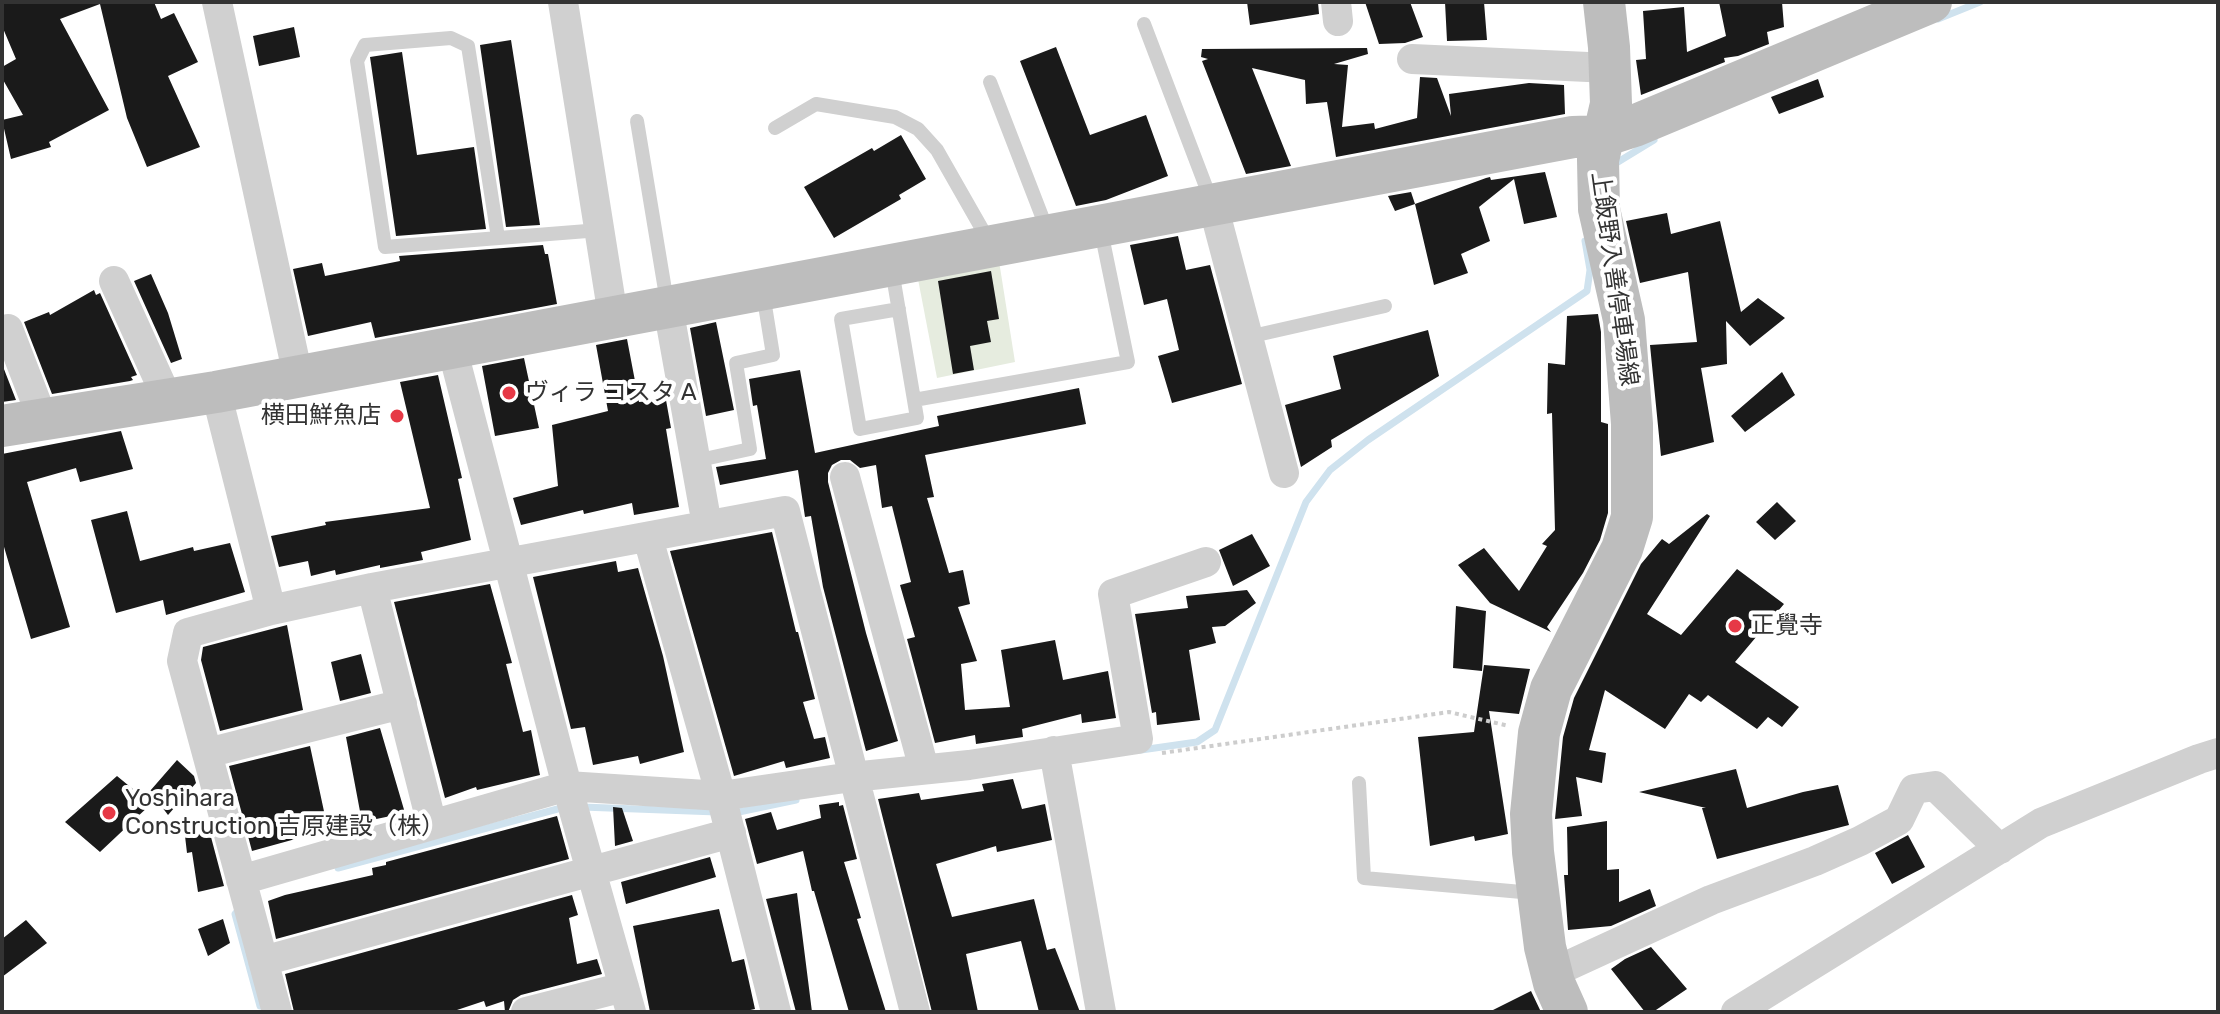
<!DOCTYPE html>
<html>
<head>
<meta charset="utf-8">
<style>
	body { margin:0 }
	#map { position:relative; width:2220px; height:1014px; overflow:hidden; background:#fff; font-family:Rubik,sans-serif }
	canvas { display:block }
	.frame { position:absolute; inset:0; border:4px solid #333; pointer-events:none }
</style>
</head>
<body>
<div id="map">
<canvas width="2220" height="1014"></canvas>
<div class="frame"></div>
</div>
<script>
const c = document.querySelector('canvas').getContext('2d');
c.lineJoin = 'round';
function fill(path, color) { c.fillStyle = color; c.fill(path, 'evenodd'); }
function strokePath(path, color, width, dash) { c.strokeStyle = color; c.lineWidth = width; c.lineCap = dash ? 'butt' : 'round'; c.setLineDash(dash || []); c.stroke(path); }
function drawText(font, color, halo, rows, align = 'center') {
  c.font = font + ' Rubik,"Noto Sans JP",sans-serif'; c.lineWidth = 8; c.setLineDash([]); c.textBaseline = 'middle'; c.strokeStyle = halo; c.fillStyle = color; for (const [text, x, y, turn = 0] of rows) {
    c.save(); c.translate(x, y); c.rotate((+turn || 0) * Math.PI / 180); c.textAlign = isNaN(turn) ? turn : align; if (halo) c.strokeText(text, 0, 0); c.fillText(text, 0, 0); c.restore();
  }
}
const green = new Path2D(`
	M999 261 1015 362 937 378 917 274Z`);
const stream = new Path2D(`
	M1938 19 1980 2
	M1613 165 1654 140
	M1141 750 1197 742 1215 730 1306 502 1330 470 1368 440 1587 291 1590 270 1585 241
	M582 807 717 812
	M734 813 796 800
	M338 868 565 807
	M240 908 235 914 260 1006`);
const building = new Path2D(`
	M2 2H154L161 19 174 13 198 62 168 76 200 147 147 167 127 118 100 4 60 19 109 110 49 142 51 147 11 159 2 120 23 115 2 78V67L16 59 2 26Z
	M1247 2H1318L1319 14 1250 25Z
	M1365 2H1410L1423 37 1405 43 1379 44Z
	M1445 2H1484L1487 40 1447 41Z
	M1719 2H1782L1784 27 1767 32 1769 44 1738 56 1724 58 1725 62 1641 95 1636 60 1646 59 1643 11 1684 7 1687 52 1726 36Z
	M294 27 300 57 259 66 253 36Z
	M511 40 540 225 506 227 480 45Z
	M1056 47 1090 135 1146 115 1168 176 1106 200 1076 206 1020 61Z
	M1367 48 1368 54 1334 64 1348 65 1342 127 1374 123 1375 129 1417 118 1420 77 1437 78 1451 116 1449 94 1529 83 1564 85 1565 114 1336 157 1327 102 1306 104 1305 80 1252 68 1291 166 1246 174 1202 61 1208 59 1201 57 1202 49Z
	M402 52 417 155 474 147 486 229 396 236 370 57Z
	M1818 79 1824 97 1779 114 1771 97Z
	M901 135 926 179 899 195 901 199 834 238 804 187 872 148 874 151Z
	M1545 172 1557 217 1524 224 1514 179 1479 207 1490 241 1461 254 1468 273 1434 285 1415 204 1486 178 1490 177 1491 180Z
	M1411 192 1415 204 1395 211 1388 196Z
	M1667 213 1671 234 1720 221 1741 312 1758 298 1785 318 1750 346 1726 321 1727 364 1701 368 1714 442 1661 456 1650 345 1697 342 1688 272 1640 283 1626 221Z
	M1178 236 1186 270 1210 265 1242 384 1172 403 1158 356 1179 350 1167 299 1144 305 1130 245Z
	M543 245 545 254H548L557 304 375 338 371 322 308 336 293 269 322 263 325 276 400 261 399 256Z
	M991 271 999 319 987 321 991 342 970 346 974 370 953 374 938 281Z
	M151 274 168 313 182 359 171 363 134 281Z
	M94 290 96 295 100 293 137 375 131 377 133 380 130 381 52 394 24 322 49 312 50 315Z
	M1598 314 1601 332V422L1608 424V513L1600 540 1583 573 1547 627 1551 632 1490 603 1458 565 1484 548 1519 591 1547 546 1542 544 1555 530 1552 413 1547 414 1548 363 1565 365 1567 316Z
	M716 322 734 410 706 416 690 328Z
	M1428 330 1439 376 1331 440 1332 447 1301 467 1285 405 1341 389 1333 356Z
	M627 339 639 402 666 400 671 428 666 429 679 507 634 515 632 503 584 514 583 510 521 525 513 498 558 486 552 425 608 411 596 345Z
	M524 358 539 428 495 436 482 366Z
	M2 364 16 400 2 402Z
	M800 370 815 453 939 426 937 416 1079 388 1086 424 925 455 934 497 927 498 949 573 963 570 970 604 958 607 977 661 961 664 965 710 1010 707 1001 650 1055 640 1063 680 1108 671 1116 718 1082 723 1081 714 1022 729 1023 737 976 744 975 735 935 743 907 639 915 637 900 585 911 582 892 506 882 508 876 465 860 468 850 460H841L832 465 828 473V482L866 633 898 741 866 751 823 587 811 516 805 517 798 470 720 485 716 467 766 459 757 405 753 406 749 379Z
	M1782 372 1795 395 1745 432 1731 416Z
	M438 375 462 478 458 479 471 540 421 552 423 560 380 568V565L336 575 335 570 311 576 308 561 279 567 271 536 326 525 325 522 430 508 400 382Z
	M121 431 133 469 80 482 76 468 27 482 70 627 31 639 2 540V454Z
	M1777 502 1796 521 1775 540 1756 522Z
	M127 511 140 561 193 547 194 551 230 543 245 592 166 615 163 600 116 613 91 520Z
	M1707 514 1710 516 1647 614 1681 635 1737 569 1784 604 1735 662 1799 707 1782 727 1768 717 1757 729 1708 695 1701 702 1689 694 1665 729 1605 690 1589 750 1606 753 1602 783 1576 777 1582 816 1555 819 1563 737 1574 698 1641 564 1662 539 1669 544Z
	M772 532 796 632H798L815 699 803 702 814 739 825 737 830 758 786 768 784 761 734 776 670 551Z
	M1252 534 1270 566 1233 586 1219 550Z
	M616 561 618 572 638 568 663 656 684 752 640 764 638 756 593 765 585 727 571 729 533 577Z
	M490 584 512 663 506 664 523 732 531 730 540 775 477 790 476 787 445 798 394 602Z
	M1247 590 1256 603 1225 626 1212 627 1216 643 1189 650 1200 720 1157 725 1156 712 1152 713 1135 614 1188 608 1186 596Z
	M1456 606 1486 611 1482 671 1453 668Z
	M287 625 303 710 220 731 201 660 203 647Z
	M361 654 371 693 340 701 331 662Z
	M1484 665 1530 669 1519 714 1489 711 1508 834 1475 841 1474 836 1430 846 1418 737 1474 732Z
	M380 728 405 813 362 822 346 737Z
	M310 746 328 830 252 851 229 766Z
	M177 760 194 776 196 783 168 815 150 791Z
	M1736 769 1747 808 1803 792 1838 785 1849 825 1717 859 1702 808H1706L1639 792Z
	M117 776 151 804 100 852 65 822Z
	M1013 779 1022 809 1045 804 1052 840 997 852 996 846 936 864 952 917 1034 899 1047 950 1055 948 1080 1012H1039L1021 941 966 954 978 1012H932L878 799 919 793 921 800 984 791 982 784Z
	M839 802V806L843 805 857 859 844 862 861 918 857 919 886 1012H849L814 891H812L803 851 757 864 745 819 771 812 777 830 821 818 819 805Z
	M613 807 622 808 633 841 615 846Z
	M557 816 569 859 276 939 268 901 285 895 373 875 372 868 386 865V862Z
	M1607 821V870L1619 869V902L1650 889 1656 906 1611 926 1568 930 1564 875H1568L1567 827Z
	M207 822 224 886 198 892 192 852 187 853 185 836 175 824Z
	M1908 835 1925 867 1892 884 1875 853Z
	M710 857 716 877 626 904 621 882Z
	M797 893 812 1012H796L766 899Z
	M572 895 578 915 569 918 577 964 597 959 602 974 521 995 513 1000 508 1012H505L504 1001 486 1007 484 1001 451 1012H294L285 974Z
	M719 909 732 962 744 959 755 1009 741 1012H650L633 926Z
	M223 919 230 943 208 956 198 929Z
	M26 920 47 943 2 977V939Z
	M1651 947 1687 989 1653 1012H1645L1611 969 1625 959Z
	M1531 991 1541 1012H1489Z`);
const path = new Path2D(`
	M1162 753 1449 712 1509 726`);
const lane = new Path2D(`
	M1144 24 1211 200
	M990 82 1048 232
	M637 121 667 302
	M775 128 816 104 895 117 918 129 937 150 990 243
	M498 238 468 46 451 38 365 45 357 61 385 247 600 230
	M892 270 914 400 1128 362 1101 231
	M899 309 841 319 860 429 917 418 914 400
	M1248 337 1385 306
	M695 461 750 449 736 363 773 355 763 293
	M1359 783 1364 878 1533 893`);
const street = new Path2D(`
	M217 2 298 376
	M563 2 613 316
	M1336 2 1338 21
	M1412 59 1610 68
	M1213 205 1284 473
	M114 281 168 400
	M668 307 707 525
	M8 329 43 420
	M452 348 567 786 631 1012
	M216 392 271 610 188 633 182 661 277 1012
	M845 477 924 769
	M648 538 721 796 776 1012
	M372 588 432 825
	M271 610 372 588 785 511 915 1012
	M1054 751 1101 1012
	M207 753 402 704
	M241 880 567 786 721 796 852 777 969 765 1138 739 1113 594 1206 562
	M263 961 731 833
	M1552 973 1711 900 1815 861 1860 841 1899 820 1914 789 1935 786 2000 849
	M526 1012 624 987
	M1736 1012 2041 823 2199 759 2218 753`);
const secondary = new Path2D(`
	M2 426 216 392 1573 137 1603 136 1634 126 1931 2
	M1567 1012 1554 983 1545 947 1533 852 1531 814 1539 733 1551 689 1622 549 1632 517V424L1624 320 1599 209 1598 160 1611 104 1609 47 1604 2`);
const markers = [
	[509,393,8,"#e63946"],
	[397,416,8,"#e63946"],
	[1735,626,8,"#e63946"],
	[109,813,8,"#e63946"]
];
const streetNames = [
	["上飯野入善停車場線",1614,279,82]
];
const poiNames = [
	["ヴィラ コスタ A",525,393],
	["横田鮮魚店",381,416,"right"],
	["正覺寺",1751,626],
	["Yoshihara",125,799],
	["Construction 吉原建設（株）",125,827]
];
fill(green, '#e6ecdf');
strokePath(stream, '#cfe2ee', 7);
fill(building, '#1a1a1a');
strokePath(path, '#cdcdcd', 4, [4, 4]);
strokePath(lane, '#d0d0d0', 14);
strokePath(street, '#d0d0d0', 30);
strokePath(secondary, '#bdbdbd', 42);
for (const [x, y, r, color] of markers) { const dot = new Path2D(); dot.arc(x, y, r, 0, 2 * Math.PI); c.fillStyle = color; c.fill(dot); strokePath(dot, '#fff', 3); }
drawText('24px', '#333', '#fff', streetNames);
drawText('24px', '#333', '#fff', poiNames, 'left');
</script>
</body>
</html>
